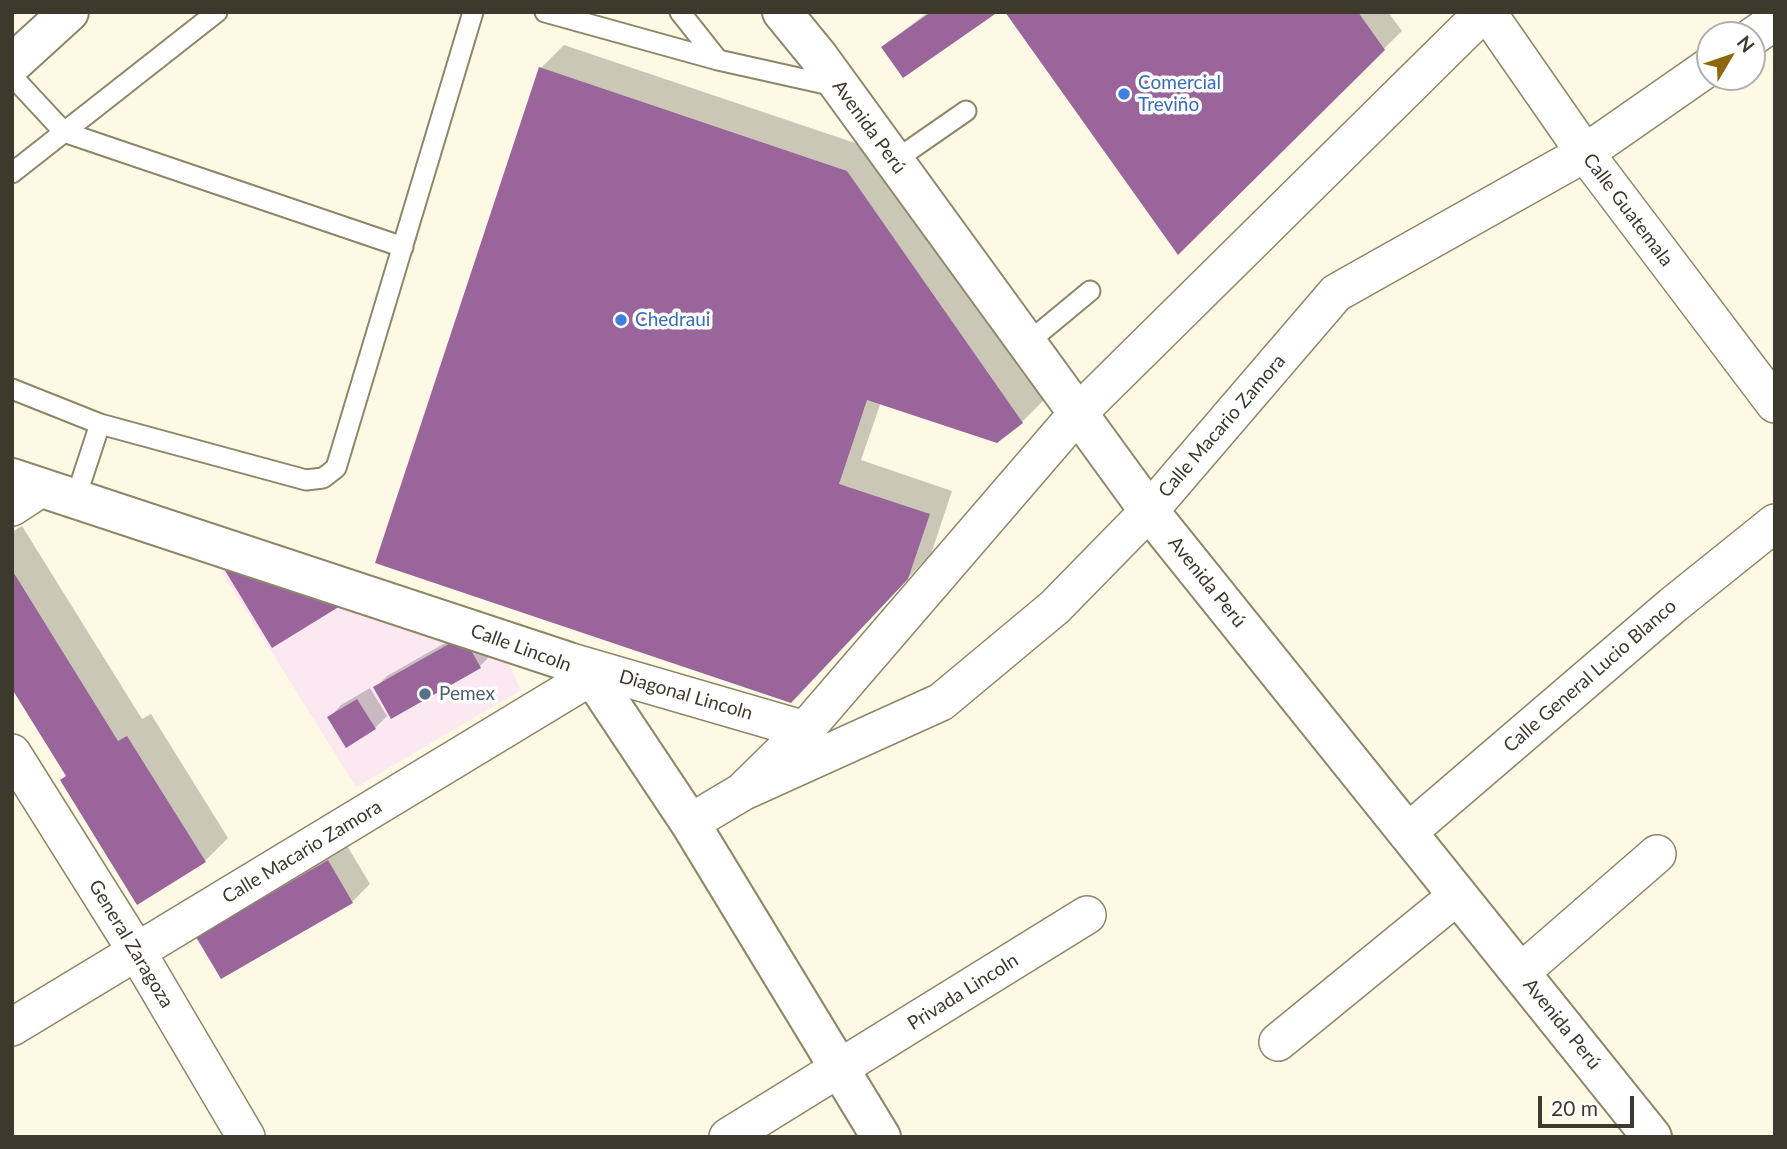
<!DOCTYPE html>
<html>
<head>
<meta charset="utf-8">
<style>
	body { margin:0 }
	#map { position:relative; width:1787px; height:1149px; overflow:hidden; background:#fdf9e5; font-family:Lato,sans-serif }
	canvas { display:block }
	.frame { position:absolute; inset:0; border:14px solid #3d392c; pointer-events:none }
	.north { position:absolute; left:1696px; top:21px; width:70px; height:70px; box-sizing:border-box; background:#fff; border:2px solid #b1b0ab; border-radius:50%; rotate:51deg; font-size:19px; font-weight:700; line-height:28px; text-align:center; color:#3d392c }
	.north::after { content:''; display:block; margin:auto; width:24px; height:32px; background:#8e660b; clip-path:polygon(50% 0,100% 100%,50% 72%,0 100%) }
	.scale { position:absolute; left:1538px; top:1096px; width:96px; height:32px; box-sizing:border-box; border:4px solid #3d392c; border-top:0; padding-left:9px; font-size:21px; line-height:24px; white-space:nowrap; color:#3d392c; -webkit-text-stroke:5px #fff; paint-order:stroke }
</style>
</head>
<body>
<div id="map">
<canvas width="1787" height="1149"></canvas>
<div class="frame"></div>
<div class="north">N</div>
<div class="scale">20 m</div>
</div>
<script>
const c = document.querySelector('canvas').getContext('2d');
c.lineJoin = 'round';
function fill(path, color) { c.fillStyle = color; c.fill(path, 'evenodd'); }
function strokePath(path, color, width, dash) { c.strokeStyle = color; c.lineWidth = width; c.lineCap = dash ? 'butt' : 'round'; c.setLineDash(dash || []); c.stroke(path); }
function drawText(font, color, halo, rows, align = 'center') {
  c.font = font + ' Lato,sans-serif'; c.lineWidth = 7; c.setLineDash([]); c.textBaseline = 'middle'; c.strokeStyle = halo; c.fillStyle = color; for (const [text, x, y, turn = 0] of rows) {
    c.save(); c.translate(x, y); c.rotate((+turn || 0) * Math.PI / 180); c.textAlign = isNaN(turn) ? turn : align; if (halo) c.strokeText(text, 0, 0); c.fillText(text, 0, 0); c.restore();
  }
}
const commercial = new Path2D(`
	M211 555 500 647 521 690 356 787Z`);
const shadow = new Path2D(`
	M928 12H995L883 47Z
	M1007 12H1388L1402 31 1178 252Z
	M564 45 870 148 1045 399 1022 422 881 402 861 460 952 491 931 554 814 677 541 68Z
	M22 526 142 719 151 714 228 838 205 861 62 780 67 775 12 686V532Z
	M475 626 491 655 480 666 375 688 387 676Z
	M370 688 387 716 375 728 330 717 341 705Z
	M346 844 370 884 352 902 198 937 216 920Z`);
const building = new Path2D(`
	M931 12H998L903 78 881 47Z
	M1005 12H1358L1385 50 1178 255Z
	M539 67 847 171 1023 423 997 443 867 400 839 484 930 514 908 579 791 703 375 563Z
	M218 559 350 600 272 648Z
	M12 570 118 741 127 736 206 862 137 905 60 780 66 776 12 689Z
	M463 636 481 668 391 719 373 687Z
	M357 699 376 729 346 748 327 717Z
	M328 860 353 903 221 979 196 937Z`);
const service = new Path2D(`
	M545 12 718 60 839 87
	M680 12 718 60
	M12 76 64 132 403 247
	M894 161 966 111
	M12 173 217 12
	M1026 344 1090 291
	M12 389 100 424 306 480 323 478 336 468 473 12
	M75 500 100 424`);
const minor = new Path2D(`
	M1487 12 1585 153 1775 404
	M1752 37 1775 21
	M12 507 41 488
	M571 662 805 730
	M12 753 137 952 246 1137
	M742 792 941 702 1055 607 1149 511 1336 293 1585 153 1710 66
	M690 823 742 792 805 730 1077 414 1484 12
	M1407 833 1673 605 1775 523
	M1520 973 1657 854
	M12 1027 592 676
	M1278 1042 1458 895
	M728 1137 1087 915`);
const primary = new Path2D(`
	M782 12 818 56 1149 511 1652 1137
	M12 64 69 12
	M12 478 566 661 592 676 690 823 881 1137`);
const markers = [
	[1124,94,7,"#3f7fe0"],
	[621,320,7,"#3f7fe0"],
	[425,694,7,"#5c6f8a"]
];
const shopNames = [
	["Comercial",1138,83],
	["Treviño",1138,105],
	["Chedraui",635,320]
];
const streetNames = [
	["Avenida Perú",869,127,54],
	["Calle Guatemala",1628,210,53],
	["Calle Macario Zamora",1222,426,-49],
	["Avenida Perú",1207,582,51],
	["Calle Lincoln",521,648,20],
	["Calle General Lucio Blanco",1590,676,-41],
	["Diagonal Lincoln",686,695,16],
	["Calle Macario Zamora",302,852,-31],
	["General Zaragoza",131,944,59],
	["Privada Lincoln",963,992,-32],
	["Avenida Perú",1562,1024,51]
];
const serviceNames = [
	["Pemex",439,694]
];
fill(commercial, '#fce8f0');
fill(shadow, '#0003');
fill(building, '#9a659b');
strokePath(service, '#8e8668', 23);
strokePath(minor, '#8e8668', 40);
strokePath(primary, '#8e8668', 42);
strokePath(service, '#fff', 19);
strokePath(minor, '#fff', 37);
strokePath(primary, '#fff', 38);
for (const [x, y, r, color] of markers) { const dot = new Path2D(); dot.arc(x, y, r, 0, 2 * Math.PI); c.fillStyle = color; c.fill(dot); strokePath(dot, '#fff', 2.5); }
drawText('19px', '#366cbe', '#fff', shopNames, 'left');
drawText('19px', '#3d392c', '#fff', streetNames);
drawText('19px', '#4e5e75', '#fff', serviceNames, 'left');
</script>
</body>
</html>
